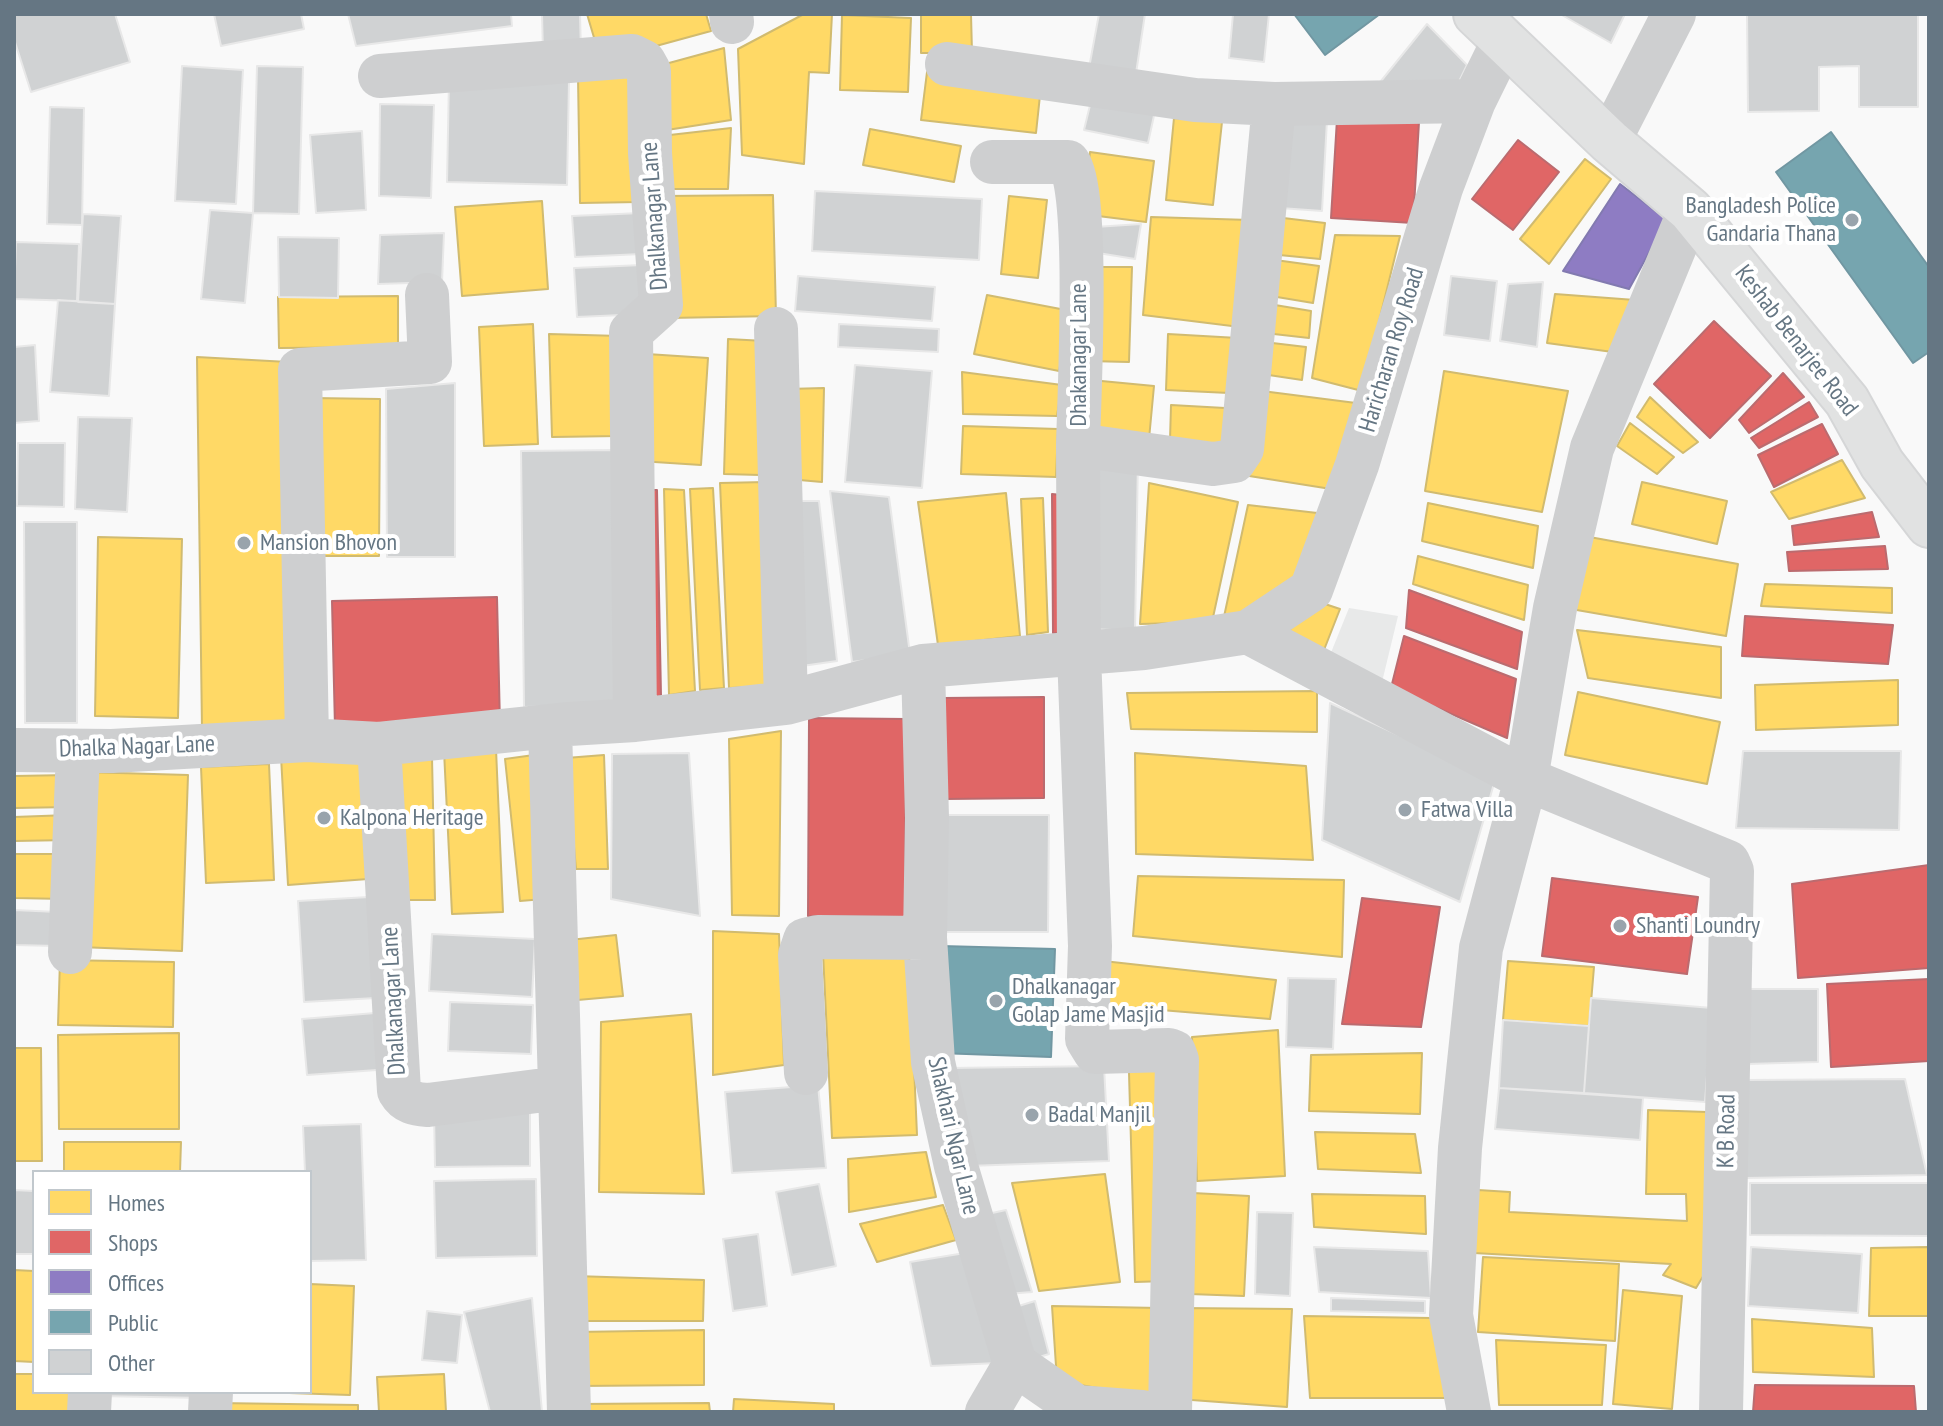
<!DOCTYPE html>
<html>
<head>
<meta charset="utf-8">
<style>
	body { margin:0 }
	#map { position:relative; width:1943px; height:1426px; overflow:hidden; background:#f9f9f9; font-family:"PT Sans Narrow",sans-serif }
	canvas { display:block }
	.frame { position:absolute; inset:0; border:16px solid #657683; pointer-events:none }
	.legend { position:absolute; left:32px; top:1170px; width:280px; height:224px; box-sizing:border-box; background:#fff; border:2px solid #c1c8cd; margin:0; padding:10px 14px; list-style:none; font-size:24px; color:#657683 }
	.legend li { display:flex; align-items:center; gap:16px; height:40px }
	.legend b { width:40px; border:2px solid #c1c8cd }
</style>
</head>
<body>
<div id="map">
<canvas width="1943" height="1426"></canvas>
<div class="frame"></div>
<ul class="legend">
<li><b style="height:22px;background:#ffd966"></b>Homes</li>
<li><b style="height:22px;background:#e06666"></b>Shops</li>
<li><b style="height:22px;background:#8e7cc3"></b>Offices</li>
<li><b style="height:22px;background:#76a5af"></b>Public</li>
<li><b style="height:22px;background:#d0d2d3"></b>Other</li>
</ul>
</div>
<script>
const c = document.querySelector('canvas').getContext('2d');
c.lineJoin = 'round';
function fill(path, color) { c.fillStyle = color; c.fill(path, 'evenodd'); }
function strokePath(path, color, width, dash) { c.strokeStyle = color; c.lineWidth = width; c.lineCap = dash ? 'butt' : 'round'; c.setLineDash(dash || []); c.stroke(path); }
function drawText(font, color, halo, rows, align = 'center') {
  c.font = font + ' "PT Sans Narrow",sans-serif'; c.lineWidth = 8; c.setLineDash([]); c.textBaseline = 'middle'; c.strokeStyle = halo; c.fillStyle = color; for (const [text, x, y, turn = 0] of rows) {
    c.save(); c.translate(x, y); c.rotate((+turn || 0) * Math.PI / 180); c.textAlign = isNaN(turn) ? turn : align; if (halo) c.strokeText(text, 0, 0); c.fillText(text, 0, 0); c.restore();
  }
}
const built = new Path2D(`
	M1349 608 1398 616 1382 682 1328 660Z`);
const homes = new Path2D(`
	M587 14H706L711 31 601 61Z
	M804 14H832L829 73 809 72 804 164 742 155 738 49Z
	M921 14H971L972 53H921Z
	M842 15 911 18 908 92 840 90Z
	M724 48 731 120 667 130 658 66Z
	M927 72 1041 86 1036 133 921 120Z
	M637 75 639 202 580 203 578 77Z
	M1174 118 1222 122 1213 205 1166 200Z
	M731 128 728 189H663L661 136Z
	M870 129 961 146 954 182 863 165Z
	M1090 152 1154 161 1146 222 1082 214Z
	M1585 159 1611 179 1549 264 1520 239Z
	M773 195 776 316 668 318 665 196Z
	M1009 196 1047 200 1038 278 1001 274Z
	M542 201 548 289 462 296 455 207Z
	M1151 217 1250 220 1240 327 1143 315Z
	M1275 217 1325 223 1320 259 1269 254Z
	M1335 235 1400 236 1362 391 1312 378Z
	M1268 259 1319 266 1313 303 1265 295Z
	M1095 267H1132L1129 362 1088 361Z
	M1555 294 1635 300 1627 354 1547 343Z
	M987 295 1071 311 1059 371 974 354Z
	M398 296V347L279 348 278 297Z
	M1263 303 1311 311 1309 338 1265 333Z
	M533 324 538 444 484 446 479 327Z
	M549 334 620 336 619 436 552 437Z
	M1168 334 1238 338 1229 393 1166 390Z
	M728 339 765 341 760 475 724 474Z
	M1264 342 1306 347 1302 380 1262 374Z
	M647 354 708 358 701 465 639 461Z
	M197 357 288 362 291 725 202 729Z
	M1444 371 1568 391 1542 512 1425 491Z
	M962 372 1062 385 1057 416 963 414Z
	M1091 380 1154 386 1149 439 1086 433Z
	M824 388 822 482 788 479V389Z
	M1262 391 1356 403 1331 489 1243 475Z
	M1650 397 1698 442 1683 453 1637 417Z
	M313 398 380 399 379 556H312Z
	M1171 405 1225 408 1224 448 1170 440Z
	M1630 423 1674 457 1657 474 1617 446Z
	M963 426 1058 429 1056 477 961 474Z
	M1842 460 1865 498 1789 519 1771 492Z
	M766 482 775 686 729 688 720 483Z
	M1642 482 1727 501 1717 544 1632 524Z
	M1149 483 1238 502 1212 622 1140 624Z
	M713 488 724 688 700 690 690 489Z
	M664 489 684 490 695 691 669 695Z
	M1006 493 1020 636 938 645 918 502Z
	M1043 498 1048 632 1027 635 1021 499Z
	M1428 503 1538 526 1533 568 1422 541Z
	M1248 505 1326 514 1296 585 1222 626Z
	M1584 536 1738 564 1726 636 1571 609Z
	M98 537 182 539 178 718 95 716Z
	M1418 556 1528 585 1524 620 1413 584Z
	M1765 584 1892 588V613L1761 606Z
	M1316 601 1340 609 1322 655 1282 638Z
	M1577 630 1721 647V698L1588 678Z
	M1898 680V725L1756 730 1755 685Z
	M1317 691V732L1131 729 1127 693Z
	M1578 692 1720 722 1707 784 1565 755Z
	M781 731 779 916 732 915 729 739Z
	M496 749 503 912 452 914 444 751Z
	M360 751 368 879 288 885 281 756Z
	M1135 753 1306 766 1313 860 1136 854Z
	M541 754 556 898 520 901 505 759Z
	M604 755 608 869H576L566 758Z
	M432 757 435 900H399L396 758Z
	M269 764 274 880 206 883 201 767Z
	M84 772 188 775 182 951 79 947Z
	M70 775V807L14 808V776Z
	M69 815 70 840 14 841V817Z
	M14 854H67L66 899 14 898Z
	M1138 876 1344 880 1342 957 1133 936Z
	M713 931 779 934 784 1065 713 1075Z
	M616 935 623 996 566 1001 560 941Z
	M909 950 917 1135 832 1138 823 953Z
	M1085 959 1276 980 1270 1019 1076 1003Z
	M60 960 174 962 173 1027 58 1025Z
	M1508 961 1594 967 1589 1026 1503 1020Z
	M691 1014 704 1194 599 1192 601 1022Z
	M1278 1030 1285 1176 1197 1181 1192 1037Z
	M179 1033V1129H59L58 1035Z
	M1162 1034 1167 1281 1135 1282 1128 1038Z
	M14 1048H41L42 1161H14Z
	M1422 1053 1420 1114 1309 1111 1311 1055Z
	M1648 1110 1707 1112 1711 1263 1696 1288 1663 1275 1671 1264 1474 1253 1478 1190 1510 1192 1509 1212 1687 1221 1686 1194H1646Z
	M1315 1132 1415 1134 1421 1173 1318 1169Z
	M64 1142H181L180 1172H64Z
	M926 1152 936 1197 849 1212 848 1159Z
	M1105 1174 1120 1282 1039 1291 1012 1183Z
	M1193 1193 1249 1196 1244 1296 1190 1294Z
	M1312 1194 1425 1196 1426 1234 1314 1227Z
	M943 1205 956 1240 877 1262 860 1224Z
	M1929 1247V1316H1869L1871 1248Z
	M1483 1257 1619 1264 1615 1341 1478 1332Z
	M14 1270 34 1271V1362L14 1361Z
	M574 1276 704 1280 703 1321H576Z
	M310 1284 354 1286 350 1395 259 1392H310Z
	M1623 1290 1682 1296 1672 1409 1613 1404Z
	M1052 1306 1160 1308 1156 1398 1057 1381Z
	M1181 1308 1292 1309 1287 1407 1178 1399Z
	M1304 1316 1431 1318 1448 1398H1310Z
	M1752 1319 1872 1328 1874 1377 1753 1372Z
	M704 1330V1385L575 1386V1332Z
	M1496 1340 1606 1345 1602 1405H1499Z
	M14 1374H34V1392H72V1412H14Z
	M444 1374 446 1412H379L377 1377Z
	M734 1399 834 1404V1412H733Z
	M217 1403 358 1405V1412H217Z
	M709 1403 710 1412H578V1404Z`);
const shops = new Path2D(`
	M1337 119 1419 122 1413 223 1331 218Z
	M1518 140 1559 172 1513 230 1472 199Z
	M1714 321 1771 376 1710 438 1654 384Z
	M1783 373 1804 397 1749 433 1739 420Z
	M1809 402 1818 417 1759 448 1751 438Z
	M1822 424 1838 454 1774 487 1758 455Z
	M638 490H657L661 696 645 699Z
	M1052 494 1072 496 1075 634 1053 633Z
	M1872 512 1879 537 1794 545 1792 526Z
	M1885 546 1888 569 1789 571 1787 552Z
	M1409 590 1522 632 1517 669 1406 628Z
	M497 597 500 725 335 728 332 601Z
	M1745 616 1893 625 1888 664 1742 656Z
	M1404 636 1516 679 1507 738 1391 688Z
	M1044 697V798L944 799 943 698Z
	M809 718 906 719 905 917 808 916Z
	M1929 865V968L1798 978 1792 884Z
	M1552 878 1698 897 1687 974 1542 956Z
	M1362 898 1440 907 1421 1027 1342 1024Z
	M1929 979V1061L1831 1067 1827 984Z
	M1755 1385 1914 1386 1916 1412H1753Z`);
const offices = new Path2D(`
	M1620 184 1667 220 1629 289 1563 271Z`);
const public = new Path2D(`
	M1294 14H1380L1325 55Z
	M1831 132 1929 267V352L1913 363 1776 172Z
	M941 946 1055 949 1051 1057 938 1053Z`);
const building = new Path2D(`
	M14 14H115L130 62 31 92 14 39Z
	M214 14H301L304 29 221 46Z
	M348 14H511L512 26 356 46Z
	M542 14H580L581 53H543Z
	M1099 14H1145L1135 80 1089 68Z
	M1233 14H1269L1264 62 1229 58Z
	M1560 14H1625L1611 43Z
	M1747 14H1918V107H1859V66L1819 67V111L1748 112Z
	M1427 24 1467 65 1453 94 1377 86Z
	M182 66 243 70 236 204 175 201Z
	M257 66 303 67 299 214 253 213Z
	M449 79 569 81 567 185 447 182Z
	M1092 97 1155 111 1148 143 1084 130Z
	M380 104 434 105 431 198 379 196Z
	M50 107 84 108 82 225 47 224Z
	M1286 117 1327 120 1322 211 1280 208Z
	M362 131 366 210 316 213 310 135Z
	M815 191 982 199 979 260 812 251Z
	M210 210 253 213 245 303 201 299Z
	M641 213 642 254 575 257 572 216Z
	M83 214 121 216 115 304 78 302Z
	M1141 224 1135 259 1098 253 1095 227Z
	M444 233 442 282 378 284 380 235Z
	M278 237 339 238 338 298 279 297Z
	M16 242 79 244 77 301 14 299Z
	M642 265 645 314 577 317 574 268Z
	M798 276 935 287 932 321 795 311Z
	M1451 276 1497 281 1490 341 1444 335Z
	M1543 282 1537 347 1500 341 1508 284Z
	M58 300 115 304 109 396 50 392Z
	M839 324 939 329 938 352 838 347Z
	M35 345 39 421 14 423V347Z
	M855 365 932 371 922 488 845 482Z
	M455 383V557H387L386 389Z
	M78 417 132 418 127 512 75 509Z
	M18 443H65L64 507 17 506Z
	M616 450 619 705 524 707 521 451Z
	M1092 457 1138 458 1135 631 1089 629Z
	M830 491 889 497 910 654 852 662Z
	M787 501H819L837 661 795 667Z
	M24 522H77V723H25Z
	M1330 703 1495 780 1460 902 1322 840Z
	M1743 751H1901L1899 830 1736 828Z
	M689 753 700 916 611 899 612 754Z
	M944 815H1049L1048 932H943Z
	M369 897 376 998 304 1002 298 901Z
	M14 910 58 912 57 946 14 945Z
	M432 934 535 939 532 997 429 991Z
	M1288 978 1336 979 1333 1049 1286 1047Z
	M1744 989H1818V1062L1747 1064Z
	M1591 998 1712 1008 1705 1102 1584 1093Z
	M450 1002 533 1005 531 1054 448 1051Z
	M387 1012 391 1069 307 1075 302 1019Z
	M1503 1020 1589 1026 1584 1093 1499 1088Z
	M1104 1066 1109 1161 968 1166 948 1068Z
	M1905 1079 1927 1175 1745 1178 1743 1080Z
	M818 1085 826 1168 732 1173 725 1092Z
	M1499 1088 1643 1098 1640 1140 1495 1129Z
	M530 1111V1166L435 1167 434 1112Z
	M361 1124 366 1260 310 1261V1172H305L303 1126Z
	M536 1179 537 1256 436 1258 434 1181Z
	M1750 1183H1929V1236L1750 1235Z
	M819 1184 836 1266 792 1275 776 1192Z
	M14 1190 34 1191V1254H14Z
	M1006 1210 1032 1292 1007 1294 983 1215Z
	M1257 1212 1293 1213 1290 1296 1255 1294Z
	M758 1234 767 1306 733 1311 723 1239Z
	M1314 1247 1428 1251 1431 1298 1319 1292Z
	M1751 1247 1862 1254 1858 1313 1748 1306Z
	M977 1251 998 1363 931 1366 910 1262Z
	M532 1298 542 1412H490L464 1312Z
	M1331 1298 1425 1301V1313L1331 1311Z
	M1035 1301 1049 1354 1026 1361 1012 1308Z
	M427 1311 462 1315 457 1363 422 1360Z
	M97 1392H204V1398L97 1396Z`);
const minor = new Path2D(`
	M731 14 732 22
	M947 64 1195 100 1274 104 1474 101
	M380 76 632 56 644 62 649 71 650 153 661 305 631 332 635 720
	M1609 141 1674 14
	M992 162H1068C1090 185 1079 401 1078 445L1213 464 1234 461 1242 449 1274 104
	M776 329 786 703
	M1078 445 1079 654 1090 946 1087 1039 1095 1052 1169 1050 1174 1052 1177 1060 1170 1412
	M1248 632 1526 779 1728 862 1732 871 1721 1412
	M923 666 927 818 925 938 933 1062 956 1166 1015 1364 1077 1407 1142 1412
	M550 727 569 1412
	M307 740 300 370 430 362 427 295
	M379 744 399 1091C406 1103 415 1104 428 1105L560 1088
	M14 750 112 751 307 740 379 744 569 724 635 720 786 703 923 666 1144 648 1248 632 1311 590 1357 465 1441 188 1474 101 1504 40
	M70 952 78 751
	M806 1073 800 955 805 940 818 937 925 938
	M89 1412 90 1392
	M210 1412 211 1392
	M987 1412 1015 1364
	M1469 1412 1451 1315 1460 1148 1481 948 1526 779 1555 608 1592 448 1690 210`);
const major = new Path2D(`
	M1476 14 1609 141 1690 210 1847 401 1882 464 1929 525`);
const markers = [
	[1852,220,8,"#99a4ac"],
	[244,543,8,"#99a4ac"],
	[1405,810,8,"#99a4ac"],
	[324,818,8,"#99a4ac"],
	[1620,926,8,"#99a4ac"],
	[996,1001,8,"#99a4ac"],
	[1032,1115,8,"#99a4ac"]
];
const poiNames = [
	["Bangladesh Police",1836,206,"right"],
	["Gandaria Thana",1836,234,"right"],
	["Mansion Bhovon",260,543],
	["Fatwa Villa",1421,810],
	["Kalpona Heritage",340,818],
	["Shanti Loundry",1636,926],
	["Dhalkanagar",1012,987],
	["Golap Jame Masjid",1012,1015],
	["Badal Manjil",1048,1115]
];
const streetNames = [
	["Dhalkanagar Lane",655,216,-94],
	["Keshab Benarjee Road",1796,341,52],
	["Haricharan Roy Road",1392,350,-73],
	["Dhakanagar Lane",1079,355,-90],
	["Dhalka Nagar Lane",137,747,-2],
	["Dhalkanagar Lane",394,1001,-93],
	["K B Road",1727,1131,-89],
	["Shakhari Ngar Lane",953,1136,77]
];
fill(built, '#e8e9e9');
fill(homes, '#ffd966');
strokePath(homes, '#d1bb6f', 2);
fill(shops, '#e06666');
strokePath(shops, '#bb6b6f', 2);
fill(offices, '#8e7cc3');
strokePath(offices, '#827ab0', 2);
fill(public, '#76a5af');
strokePath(public, '#7197a2', 2);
fill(building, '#d0d2d3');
strokePath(building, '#e8e8e8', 2);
strokePath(major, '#d5d6d7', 48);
strokePath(minor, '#cecfd0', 44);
strokePath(major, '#e1e2e2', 44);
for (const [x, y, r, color] of markers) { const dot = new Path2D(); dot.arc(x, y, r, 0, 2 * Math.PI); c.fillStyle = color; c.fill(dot); strokePath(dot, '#fff', 3); }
drawText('24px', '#657683', '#fff', poiNames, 'left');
drawText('24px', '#657683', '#fff', streetNames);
</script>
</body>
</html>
